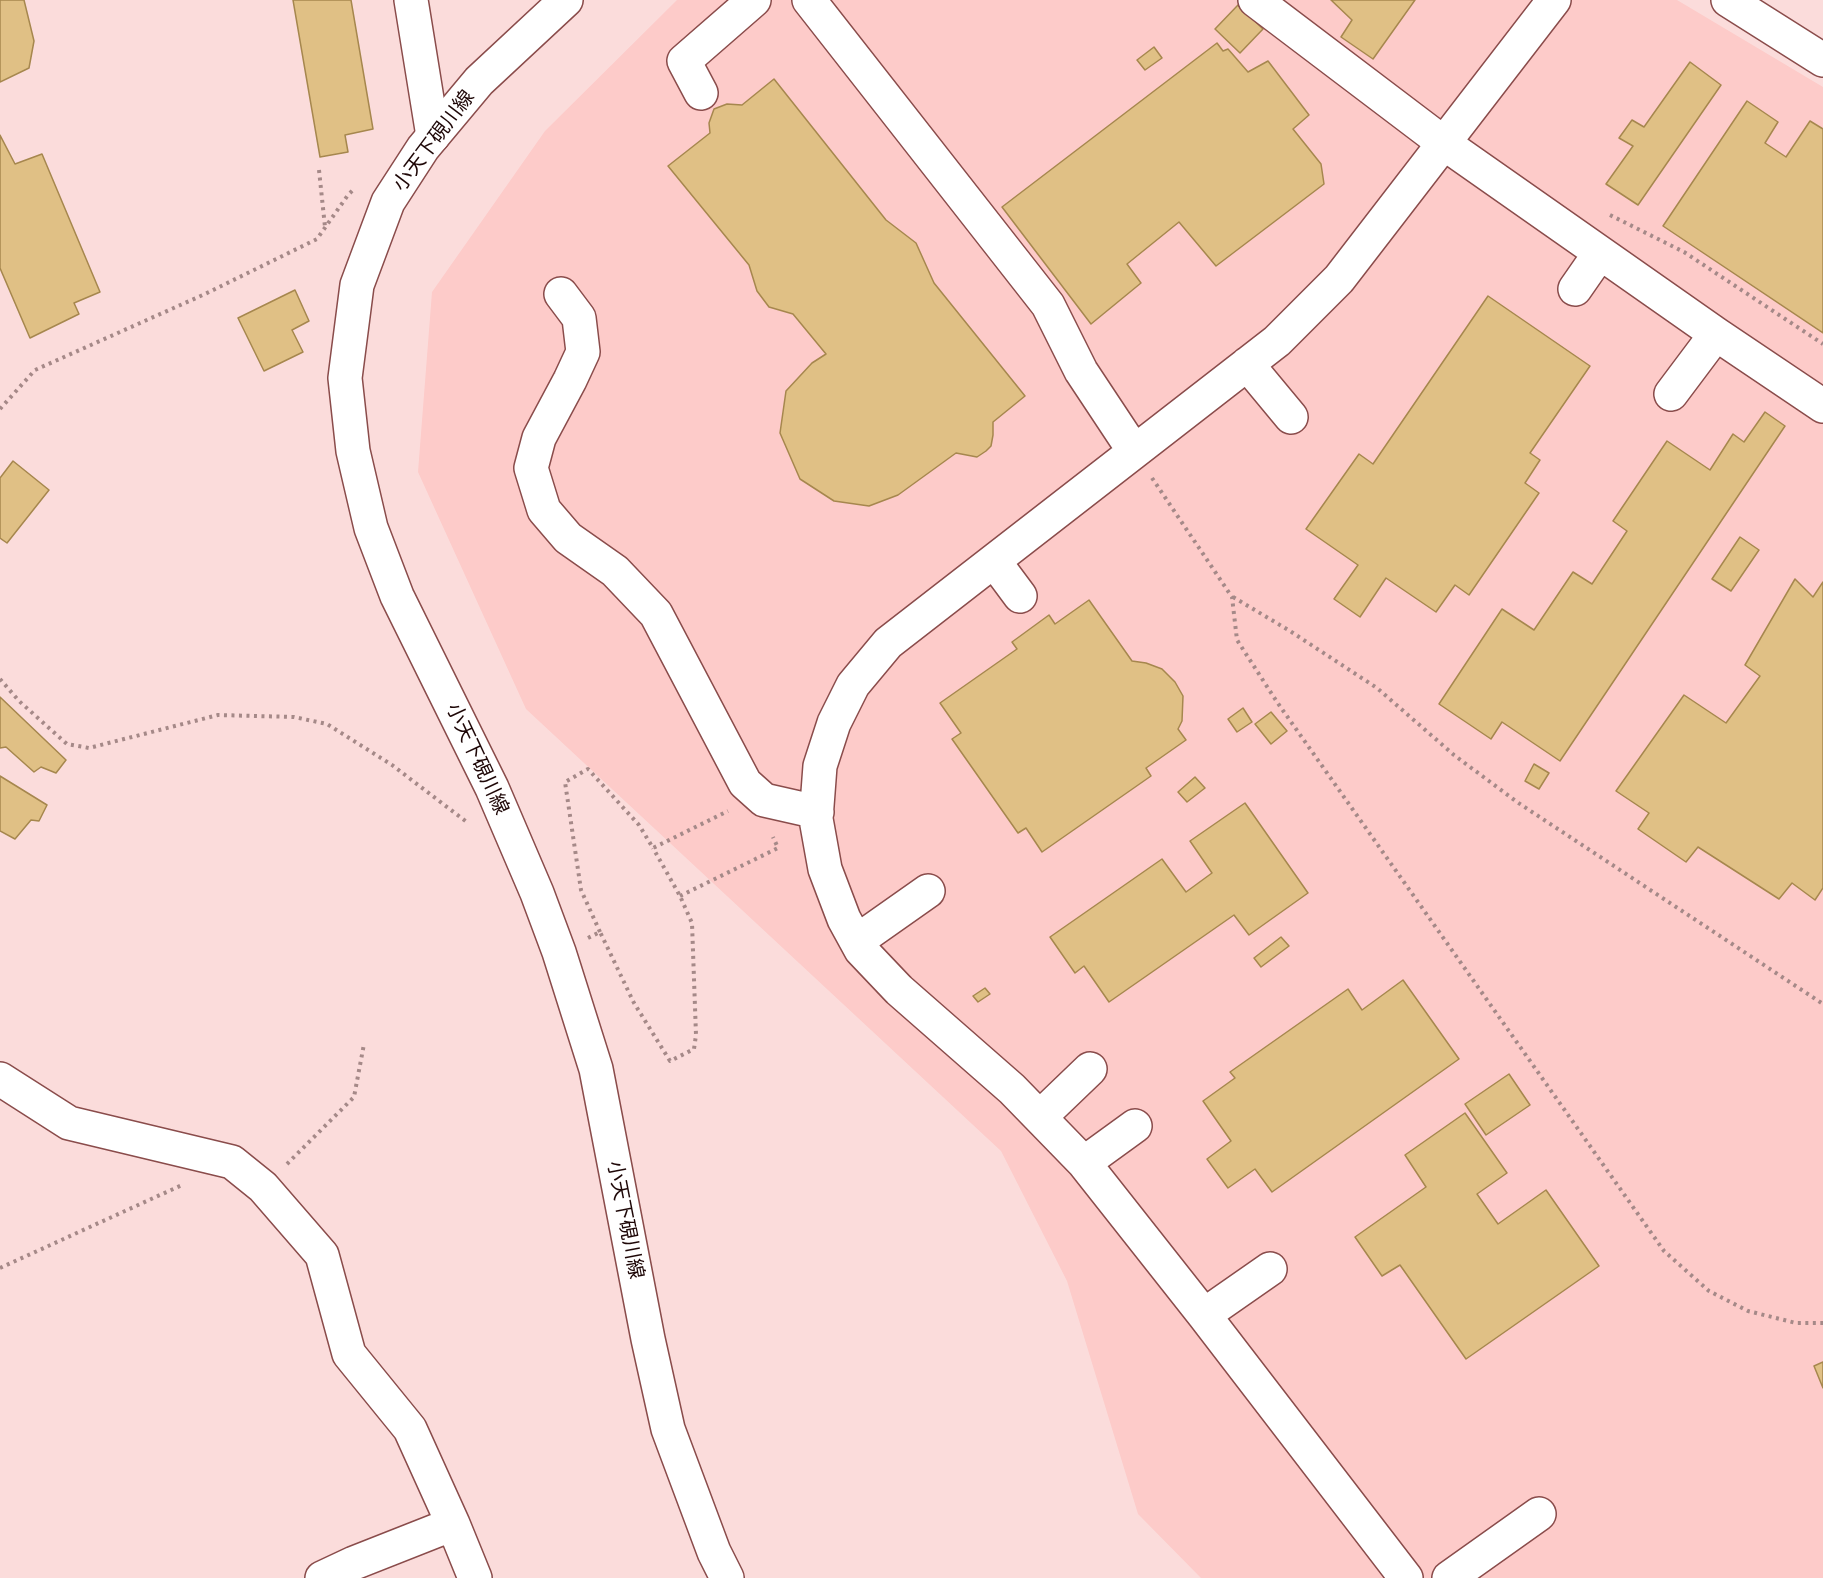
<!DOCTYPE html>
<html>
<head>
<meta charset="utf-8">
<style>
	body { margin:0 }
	canvas { display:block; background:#fbdcdb }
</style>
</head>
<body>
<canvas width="1823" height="1578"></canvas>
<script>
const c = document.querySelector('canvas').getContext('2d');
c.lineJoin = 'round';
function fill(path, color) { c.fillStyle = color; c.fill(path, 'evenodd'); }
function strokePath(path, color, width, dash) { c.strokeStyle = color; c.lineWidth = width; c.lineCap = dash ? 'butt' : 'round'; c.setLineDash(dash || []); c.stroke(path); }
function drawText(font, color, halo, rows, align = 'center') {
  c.font = font + ' Rubik,"Noto Sans JP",sans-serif'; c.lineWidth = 4.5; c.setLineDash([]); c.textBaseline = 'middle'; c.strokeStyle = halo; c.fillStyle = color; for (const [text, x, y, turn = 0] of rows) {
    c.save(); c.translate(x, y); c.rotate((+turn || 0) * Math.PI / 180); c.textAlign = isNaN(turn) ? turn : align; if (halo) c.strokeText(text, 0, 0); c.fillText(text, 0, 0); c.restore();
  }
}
const built = new Path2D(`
	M677 0H1677L1823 87V1578H1201L1138 1514 1067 1281 1001 1151 526 709 418 472 432 292 545 131Z`);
const building = new Path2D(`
	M0 0H24L34 41 29 68 0 82Z
	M293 0H351L373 129 345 135 348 152 320 157Z
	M1331 0H1415L1373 59 1341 37 1352 20Z
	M1238 5 1263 29 1240 53 1215 29Z
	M1217 43 1223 51 1228 49 1248 72 1268 61 1309 115 1293 129 1321 164 1324 184 1216 266 1179 222 1127 264 1141 283 1091 324 1002 207Z
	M1154 47 1162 58 1145 70 1137 60Z
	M1690 62 1721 85 1638 205 1606 184 1633 146 1619 138 1632 120 1644 127Z
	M774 79 886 220 916 243 934 283 1025 396 993 422V435L991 446 986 451 977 457 956 453 898 495 869 506 834 501 800 479 780 433 786 391 812 363 826 354 793 314 769 307 757 291 749 265 668 166 710 133 709 123 714 109 727 104 742 105Z
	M1747 101 1778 122 1765 143 1786 157 1810 121 1823 129V333L1663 226Z
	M0 135 15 164 42 154 100 292 74 303 79 314 30 338 0 268Z
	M295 290 309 321 292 330 303 352 264 371 238 318Z
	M1488 296 1590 366 1530 453 1540 460 1525 483 1539 493 1469 595 1455 585 1436 612 1386 578 1360 617 1334 599 1358 565 1306 529 1359 454 1373 464Z
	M1765 412 1785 426 1560 761 1502 722 1491 739 1439 704 1502 609 1534 630 1573 572 1592 584 1627 531 1613 521 1667 441 1710 470 1733 434 1744 442Z
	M13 461 49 490 7 543 0 538V478Z
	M1740 537 1759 550 1731 591 1712 579Z
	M1795 579 1813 597 1823 582V888L1815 900 1792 883 1779 899 1698 847 1686 862 1638 829 1649 813 1616 791 1684 695 1726 723 1760 676 1745 665Z
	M1089 600 1132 661 1146 663 1162 669 1175 682 1183 696 1182 721 1178 729 1186 740 1146 768 1151 776 1042 852 1026 828 1018 833 952 739 961 733 940 703 1017 649 1012 642 1049 615 1055 624Z
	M0 697 66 760 56 773 41 767 34 772 6 747 0 748Z
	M1243 708 1252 722 1237 732 1228 719Z
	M1271 712 1287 731 1271 744 1255 724Z
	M1534 764 1549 773 1539 789 1525 781Z
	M0 776 47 805 39 821 31 820 15 839 0 831Z
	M1195 777 1205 788 1187 802 1178 792Z
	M1245 803 1308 893 1249 935 1234 915 1109 1002 1084 966 1075 973 1050 937 1162 859 1186 892 1212 873 1190 841Z
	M1281 937 1289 946 1261 967 1254 958Z
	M1403 980 1459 1059 1272 1192 1255 1169 1228 1188 1207 1159 1231 1141 1203 1101 1235 1078 1230 1072 1348 989 1362 1010Z
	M985 988 990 994 978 1002 973 996Z
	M1509 1074 1530 1105 1486 1135 1465 1104Z
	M1465 1113 1507 1173 1477 1194 1498 1224 1546 1190 1599 1266 1466 1359 1400 1265 1382 1276 1355 1237 1426 1187 1405 1155Z
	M1823 1362V1388L1814 1366Z`);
const path = new Path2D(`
	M319 170 325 227
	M1610 215 1684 252 1823 344
	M0 409 35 370 205 294 317 239 348 195 355 188
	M1152 478 1232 597 1237 640 1277 702 1664 1251 1709 1291 1748 1311 1796 1323H1823
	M1233 597 1290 631 1377 688 1454 755 1517 802 1823 1004
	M0 679 19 701 67 744 89 748 218 715 294 717 327 724 392 765 468 823
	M680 896 778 848 773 837
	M600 932 581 890 565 782 588 769 639 825 653 848 728 811
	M588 938 600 932 634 1003 670 1061 694 1049 696 1035 692 923 680 896 653 848
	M287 1164 354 1097 364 1044
	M0 1268 182 1185`);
const minor = new Path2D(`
	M411 0 433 136
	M809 0 1048 305 1081 371 1134 451
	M1255 0 1445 144 1716 334 1823 406
	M1728 0 1823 60
	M701 93 684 61 754 0
	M1575 289 1600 253
	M561 294 579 318 583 352 570 380 539 438 531 468 544 510 568 538 615 571 656 614 745 783 764 800 817 812
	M1247 364 1291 417
	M1671 394 1716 334
	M994 561 1020 596
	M857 941 928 891
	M0 1079 69 1123 232 1162 263 1187 322 1255 349 1354 410 1429 453 1524 475 1578
	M1040 1117 1090 1069
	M1084 1163 1135 1126
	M1204 1315 1270 1269
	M322 1578 354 1563 453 1524
	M1406 1578 1204 1315 1084 1163 1012 1089 899 990 861 950 844 919 825 869 816 819 820 766 834 723 853 685 888 643 1277 341 1339 279 1554 0
	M1449 1578 1539 1514`);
const major = new Path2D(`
	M566 0 479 81 423 148 388 202 357 285 345 378 353 451 371 528 397 596 492 788 537 893 559 952 596 1069 648 1339 668 1429 714 1552 727 1578`);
const streetNames = [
	["小天下硯川線",434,141,-53],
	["小天下硯川線",477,759,65],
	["小天下硯川線",625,1220,79]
];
fill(built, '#fdcbc9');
fill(building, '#e0c085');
strokePath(building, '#a6874e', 1.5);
strokePath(minor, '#8a4c4b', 36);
strokePath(major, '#8a4c4b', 36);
strokePath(path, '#a58988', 4, [3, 4.5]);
strokePath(minor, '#fff', 33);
strokePath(major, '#fff', 33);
drawText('20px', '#1e0707', '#fff', streetNames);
</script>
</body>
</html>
